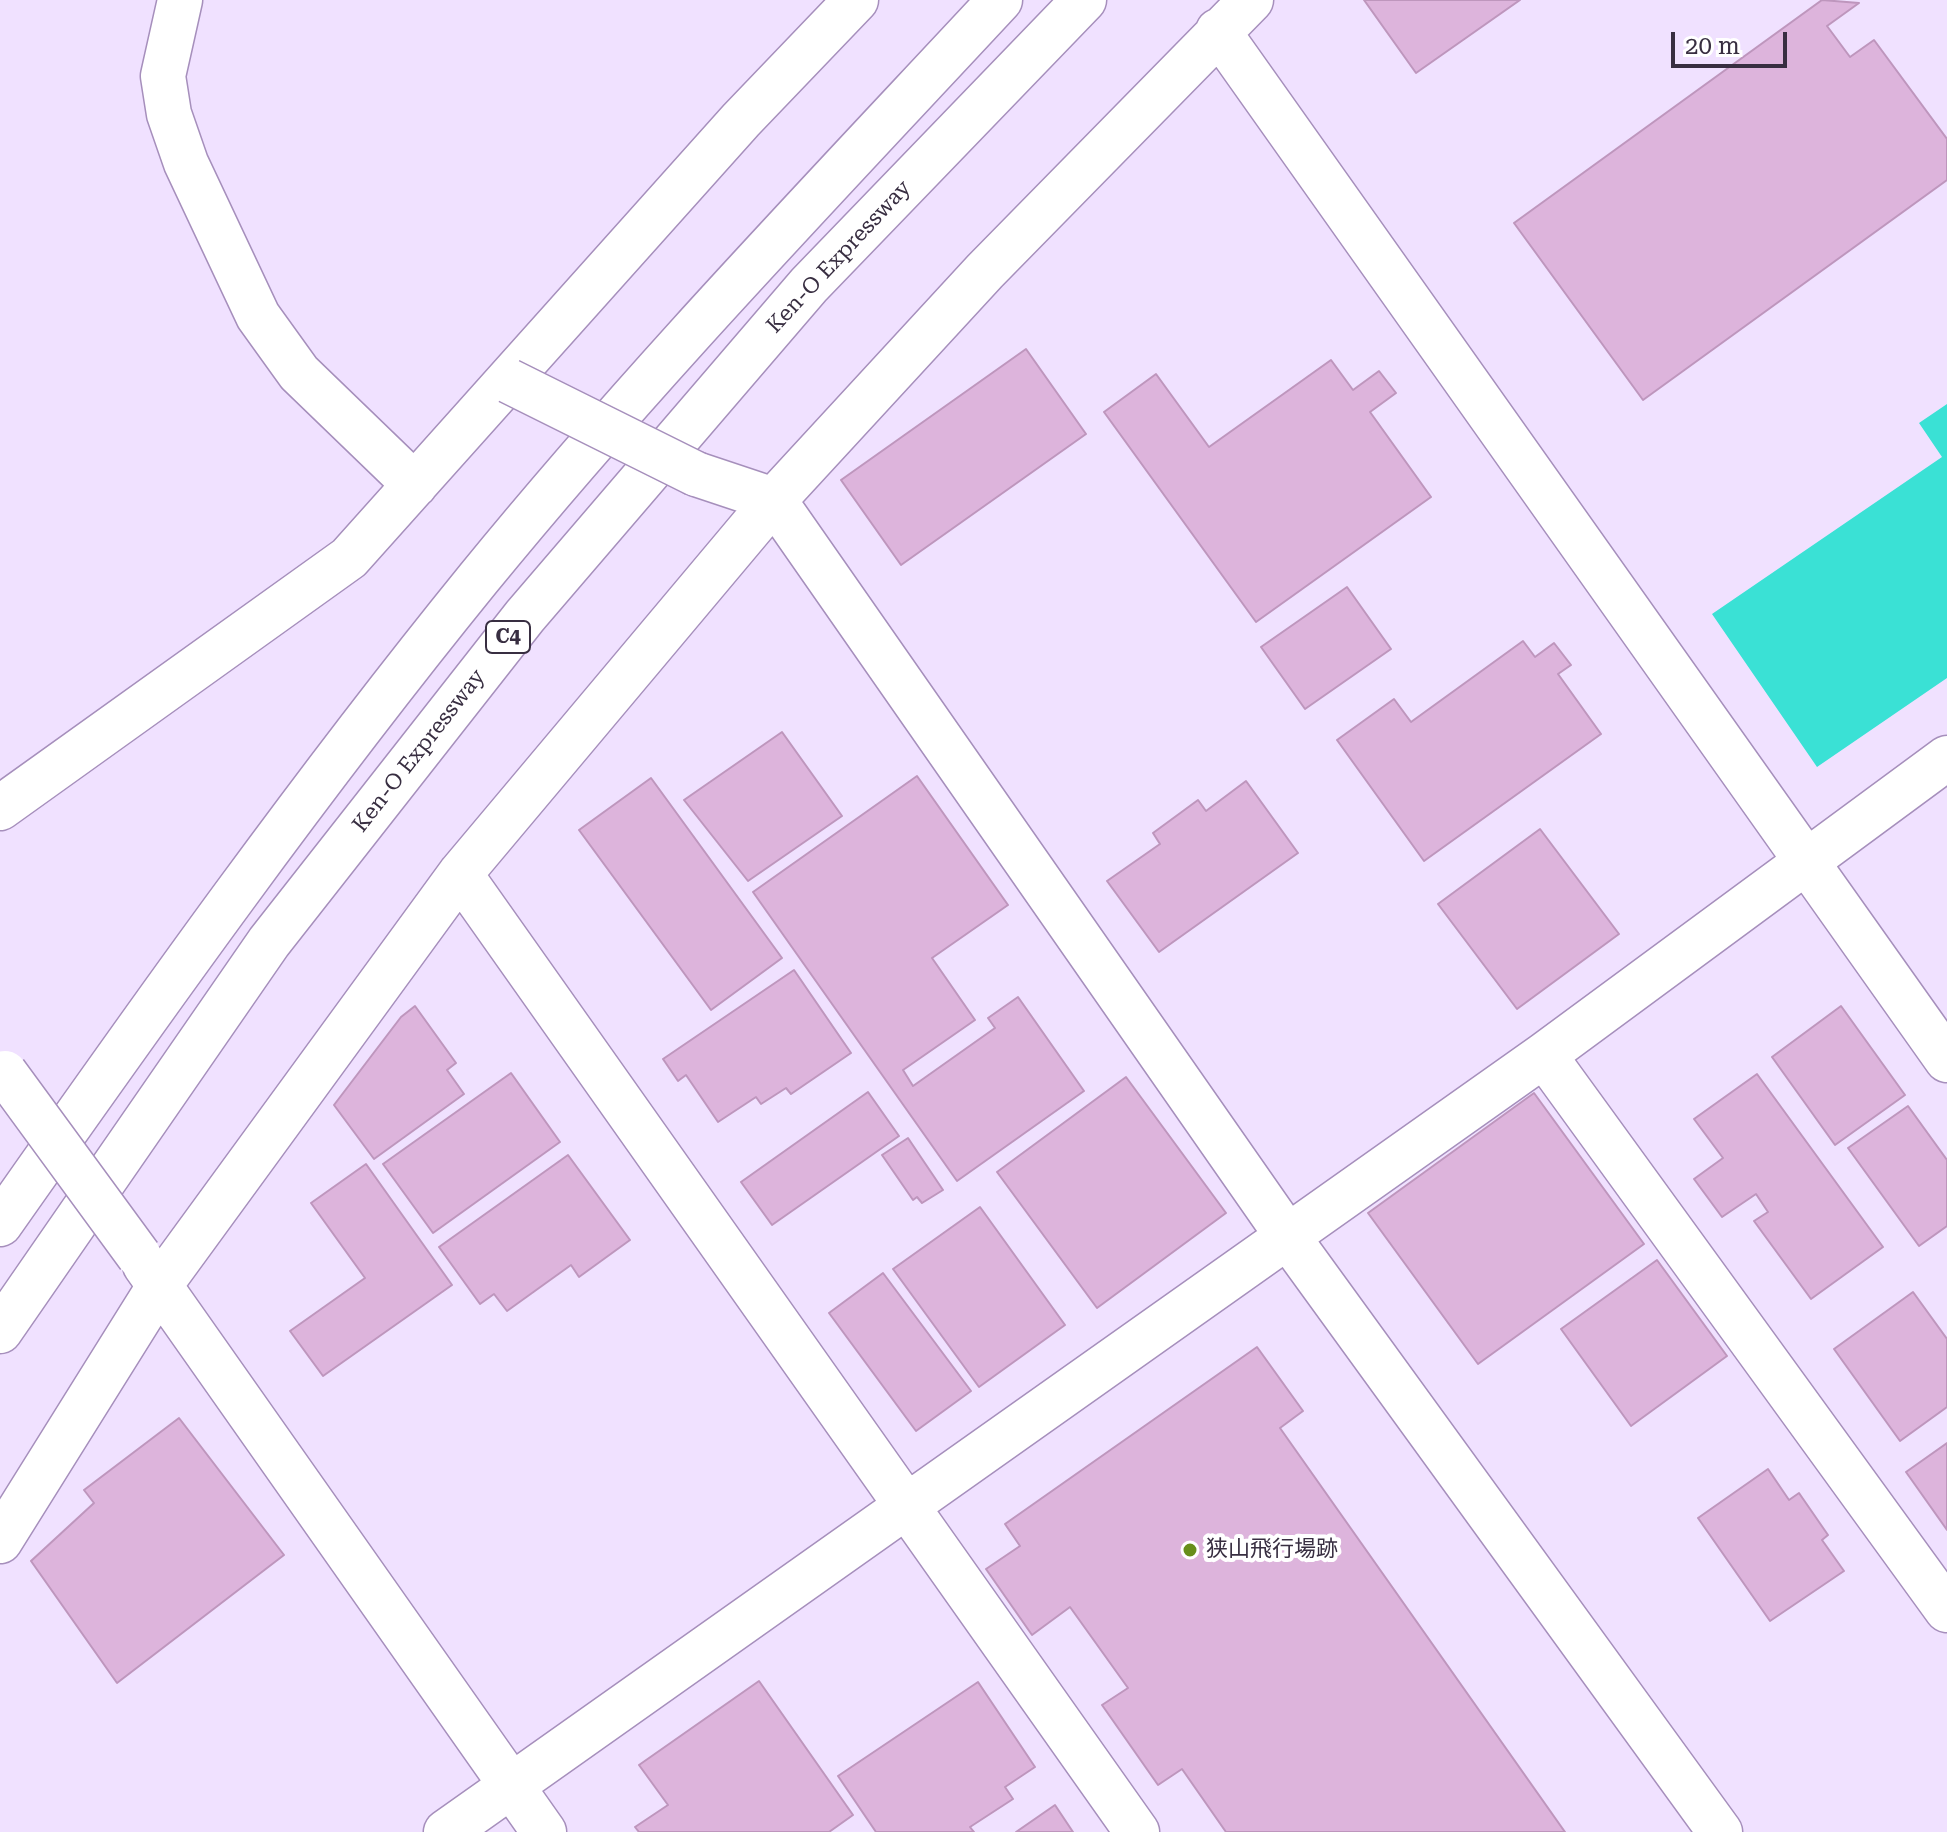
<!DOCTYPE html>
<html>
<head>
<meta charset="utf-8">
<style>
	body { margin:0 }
	#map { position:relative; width:1947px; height:1832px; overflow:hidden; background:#f0e1ff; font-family:"Roboto Serif",serif }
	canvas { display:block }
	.scale { position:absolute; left:1671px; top:32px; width:116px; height:36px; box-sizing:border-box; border:4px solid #382e41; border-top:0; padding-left:10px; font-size:24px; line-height:28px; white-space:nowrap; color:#382e41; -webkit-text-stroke:6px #fff; paint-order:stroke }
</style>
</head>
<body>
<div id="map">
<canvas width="1947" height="1832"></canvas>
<div class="scale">20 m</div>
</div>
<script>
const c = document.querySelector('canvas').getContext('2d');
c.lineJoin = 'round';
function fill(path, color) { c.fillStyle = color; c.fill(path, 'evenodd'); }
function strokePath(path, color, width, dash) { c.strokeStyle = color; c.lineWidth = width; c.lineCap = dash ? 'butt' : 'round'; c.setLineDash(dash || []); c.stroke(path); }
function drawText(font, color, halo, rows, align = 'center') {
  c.font = font + ' "Roboto Serif","Noto Sans JP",serif'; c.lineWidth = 8; c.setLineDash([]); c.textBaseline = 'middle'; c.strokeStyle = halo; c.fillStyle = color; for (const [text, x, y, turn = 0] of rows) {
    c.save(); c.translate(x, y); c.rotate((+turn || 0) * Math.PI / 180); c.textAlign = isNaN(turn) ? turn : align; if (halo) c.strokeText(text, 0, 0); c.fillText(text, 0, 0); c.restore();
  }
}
const water = new Path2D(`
	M1947 404V678L1817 767 1712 614 1942 457 1919 423Z`);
const building = new Path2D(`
	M1364 0H1520L1416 73Z
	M1822 0 1859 3 1827 26 1850 57 1874 40 1947 139V180L1643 400 1514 223Z
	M1026 349 1086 434 901 565 841 480Z
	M1331 360 1353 390 1379 371 1396 393 1370 412 1431 497 1256 622 1104 412 1156 374 1209 447Z
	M1347 587 1391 649 1305 709 1261 647Z
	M1523 641 1535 657 1554 643 1571 665 1558 674 1601 734 1424 861 1337 740 1394 699 1411 722Z
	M782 732 842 816 748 881 684 800Z
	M917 776 1008 905 932 958 975 1020 903 1070 913 1086 995 1028 988 1018 1018 997 1084 1091 957 1181 753 892Z
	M651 778 782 958 711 1010 579 830Z
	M1246 781 1298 853 1159 952 1107 881 1160 844 1153 833 1198 800 1206 811Z
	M1540 829 1619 934 1517 1009 1438 904Z
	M794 970 851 1053 791 1094 786 1088 761 1104 756 1097 718 1122 686 1075 678 1081 663 1059Z
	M415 1006 456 1063 447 1070 464 1094 374 1159 334 1105 401 1017Z
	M1841 1006 1905 1095 1835 1145 1772 1057Z
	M511 1073 560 1142 433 1233 383 1164Z
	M1757 1074 1883 1247 1811 1299 1754 1221 1768 1212 1756 1194 1722 1217 1694 1179 1723 1158 1694 1119Z
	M1126 1077 1226 1213 1097 1308 997 1172Z
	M868 1092 899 1136 772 1225 741 1182Z
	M1534 1093 1644 1244 1478 1364 1368 1213Z
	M1908 1106 1947 1160V1226L1919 1246 1848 1148Z
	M908 1138 943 1190 922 1203 917 1197 913 1200 882 1155Z
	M568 1155 630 1240 579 1277 571 1265 507 1311 494 1294 480 1304 439 1247Z
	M366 1164 452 1285 323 1376 290 1331 365 1278 311 1203Z
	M980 1207 1065 1325 979 1387 893 1269Z
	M1657 1260 1727 1356 1631 1426 1561 1329Z
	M883 1273 971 1391 916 1431 829 1313Z
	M1913 1292 1947 1339V1407L1900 1441 1834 1349Z
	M1257 1347 1303 1411 1280 1428 1565 1832H1226L1182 1769 1158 1785 1102 1705 1128 1688 1070 1607 1032 1635 986 1569 1020 1546 1005 1524Z
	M179 1418 284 1555 117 1683 31 1561 94 1503 84 1490Z
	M1947 1443V1530L1906 1472Z
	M1768 1469 1789 1500 1799 1493 1828 1535 1822 1540 1844 1571 1770 1621 1698 1518Z
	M759 1681 853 1815 829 1832H639L635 1827 668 1805 639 1765Z
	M978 1682 1035 1767 1005 1787 1013 1799 970 1827 974 1832H876L838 1776Z
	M1055 1805 1073 1832H1016Z`);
const minor = new Path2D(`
	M180 0 163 76 169 114 186 163 258 316 299 373 415 485
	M1218 31 1947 1060
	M696 474 774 500 1288 1237 1720 1832
	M0 808 349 558 741 120 856 0
	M460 874 1137 1832
	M1544 1055 1947 1610
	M145 1265 544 1832
	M0 1541 160 1285 460 874 774 500 985 271 1251 0
	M446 1832 1544 1055 1947 758`);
const highway = new Path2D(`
	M0 1224C154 1005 309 787 478 579 642 378 823 190 1000 0
	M0 1331 269 942 525 616 809 285 1084 0`);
const minorBridge = new Path2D(`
	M509 381 696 474
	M5 1073 139 1256`);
const markers = [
	[1190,1550,8,"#678e1b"]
];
const shields = [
	[508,637,44]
];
const shieldNames = [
	["C4",508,637]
];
const streetNames = [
	["Ken-O Expressway",839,257,-47],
	["Ken-O Expressway",419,751,-52]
];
const poiNames = [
	["狭山飛行場跡",1206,1550]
];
fill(water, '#3ae1d5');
fill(building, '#ddb4dc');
strokePath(building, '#be96bd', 2);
strokePath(minor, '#a68fbc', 47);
strokePath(highway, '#a68fbc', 47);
strokePath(minor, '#fff', 44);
strokePath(highway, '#fff', 44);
strokePath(minorBridge, '#a68fbc', 47, []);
strokePath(minorBridge, '#fff', 44);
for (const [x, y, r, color] of markers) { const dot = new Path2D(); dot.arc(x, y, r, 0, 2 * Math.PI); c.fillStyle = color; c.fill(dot); strokePath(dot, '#fff', 3); }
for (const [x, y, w] of shields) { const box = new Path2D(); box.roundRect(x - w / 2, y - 16, w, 32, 6); c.fillStyle = '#fff'; c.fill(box); strokePath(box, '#382e41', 2); }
drawText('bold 20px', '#382e41', null, shieldNames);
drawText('22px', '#382e41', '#fff', streetNames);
drawText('22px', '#382e41', '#fff', poiNames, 'left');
</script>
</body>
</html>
